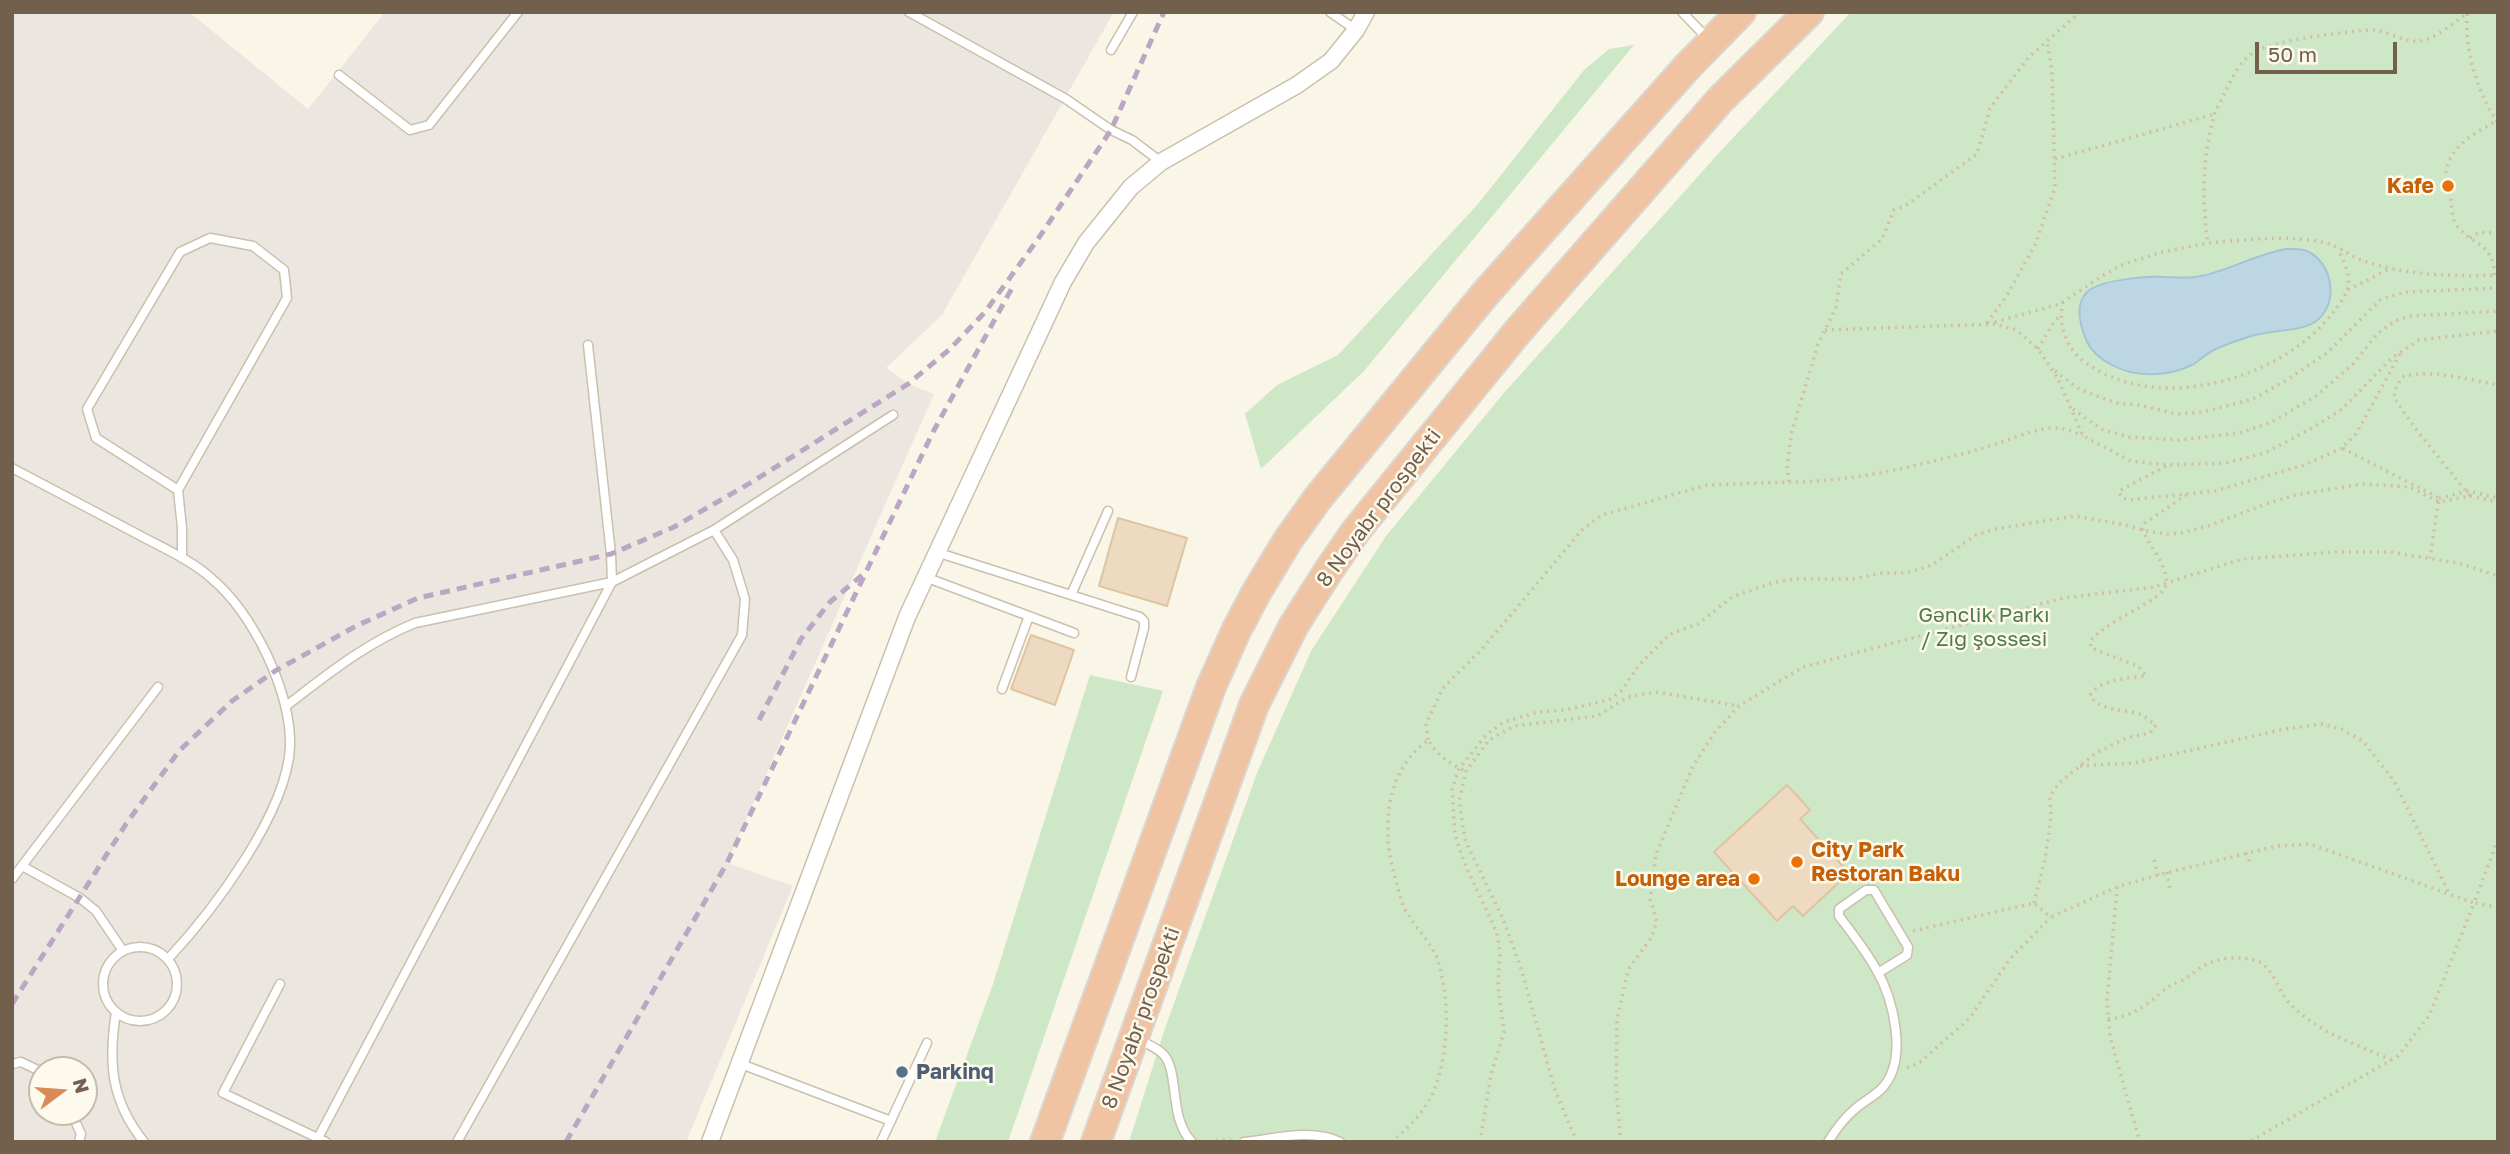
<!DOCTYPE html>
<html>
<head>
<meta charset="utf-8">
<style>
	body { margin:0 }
	#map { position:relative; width:2510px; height:1154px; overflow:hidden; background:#faf6e7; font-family:"Golos Text",sans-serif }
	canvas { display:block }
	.frame { position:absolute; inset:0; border:14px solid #72604d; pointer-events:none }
	.north { position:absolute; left:28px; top:1056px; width:70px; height:70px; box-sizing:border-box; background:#fdfaed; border:2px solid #c5bcad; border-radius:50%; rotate:74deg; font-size:19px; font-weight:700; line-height:28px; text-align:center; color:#72604d }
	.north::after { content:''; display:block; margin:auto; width:24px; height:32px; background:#da8a56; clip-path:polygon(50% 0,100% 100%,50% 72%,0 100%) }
	.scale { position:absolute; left:2255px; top:42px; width:142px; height:32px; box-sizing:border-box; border:4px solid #72604d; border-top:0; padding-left:9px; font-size:21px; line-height:24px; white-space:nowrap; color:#72604d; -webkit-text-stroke:5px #fdfaed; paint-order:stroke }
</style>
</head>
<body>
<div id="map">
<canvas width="2510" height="1154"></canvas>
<div class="frame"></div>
<div class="north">N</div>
<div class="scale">50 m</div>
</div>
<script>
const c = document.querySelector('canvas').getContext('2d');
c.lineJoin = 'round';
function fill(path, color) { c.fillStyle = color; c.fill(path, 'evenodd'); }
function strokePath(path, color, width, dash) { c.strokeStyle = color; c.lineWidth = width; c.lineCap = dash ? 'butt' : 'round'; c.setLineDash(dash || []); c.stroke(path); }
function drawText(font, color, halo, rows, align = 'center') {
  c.font = font + ' "Golos Text",sans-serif'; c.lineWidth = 5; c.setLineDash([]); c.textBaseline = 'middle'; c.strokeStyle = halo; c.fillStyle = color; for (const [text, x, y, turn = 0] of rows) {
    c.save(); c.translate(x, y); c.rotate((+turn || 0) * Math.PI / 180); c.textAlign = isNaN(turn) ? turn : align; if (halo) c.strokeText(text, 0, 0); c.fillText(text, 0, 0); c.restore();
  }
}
const industrial = new Path2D(`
	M12 12H189L308 109 385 12H1114L942 315 886 368 908 384 934 394 727 863 793 886 686 1142H12ZM42 1070H84V1112H42Z`);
const green = new Path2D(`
	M1851 12H2498V1142H1129L1164 1031 1257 773 1311 651 1386 536 1503 394 1718 154Z
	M1634 45 1364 371 1261 469 1245 414 1277 385 1338 355 1478 204 1584 70 1609 49Z
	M1090 675 1163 691 1008 1142H935L993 984Z`);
const water = new Path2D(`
	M2286 249C2293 249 2300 248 2307 251 2333 263 2340 304 2315 322 2300 332 2267 330 2248 337 2237 341 2224 345 2214 350 2206 354 2199 361 2192 365 2167 377 2134 378 2110 364 2101 359 2092 352 2087 342 2081 328 2074 305 2087 292 2100 280 2146 276 2164 277 2177 277 2187 279 2201 276 2230 270 2257 254 2286 249Z`);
const building = new Path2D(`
	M1118 518 1187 538 1167 606 1099 586Z
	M1031 635 1074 650 1055 705 1011 689Z
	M1787 785 1810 810 1800 819 1849 873 1803 916 1793 906 1777 921 1714 852Z`);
const path = new Path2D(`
	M2470 12C2455 21 2442 34 2425 40 2406 46 2389 29 2368 30 2340 33 2276 39 2253 53 2240 61 2232 78 2225 92 2222 100 2216 108 2214 116 2202 158 2202 201 2208 243 2247 240 2287 234 2326 243 2339 246 2351 257 2364 261 2405 275 2455 277 2498 275
	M2467 14C2465 52 2477 92 2498 123
	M2055 159 2215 114
	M2470 238 2480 232 2498 233
	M2495 275C2492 242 2475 247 2457 226 2452 219 2452 209 2451 200 2449 192 2446 182 2446 174 2448 146 2476 133 2496 121
	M2348 290 2391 268
	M2063 302C2057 325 2067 350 2086 363 2110 380 2137 387 2166 388 2228 389 2298 360 2335 310 2340 303 2347 295 2348 286 2350 276 2344 260 2339 251
	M1995 322 2060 304 2102 276 2122 265 2162 252 2208 243
	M1987 323 2006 297 2035 245 2055 188 2052 70 2047 42
	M1825 330 1995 324 2016 330 2038 349 2057 377 2083 436 2131 461 2168 465 2225 463 2265 453 2314 427 2342 409 2392 358 2419 340 2498 331
	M2038 349 2054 322 2060 316
	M2400 354 2356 434 2342 448 2439 498 2430 558
	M2055 371 2079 389 2115 403 2138 405 2177 414 2203 412 2253 399 2290 378 2327 353 2381 299 2406 292 2498 288
	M2073 409 2101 429 2129 437 2179 440 2239 433 2270 423 2316 396 2353 364 2378 333 2395 321 2410 316 2498 311
	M2166 466 2119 491 2121 497 2128 500 2215 491 2304 465 2342 448
	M1789 482C1854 482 1917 466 1980 449 2003 443 2028 430 2052 428 2064 427 2073 432 2083 436
	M2470 496 2498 502
	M2439 498 2468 491 2498 498
	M1428 740 1426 724 1443 688 1482 649 1582 530 1602 515 1707 485 1789 482 1787 465 1792 431 1818 344 1836 308 1841 274 1882 239 1894 210 1905 206 1977 154 1990 108 2029 57 2080 12
	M2080 766 2134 763 2280 730 2321 724 2341 729 2363 741 2394 781 2450 895
	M2498 839 2474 903 2498 907
	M2246 853 2250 863
	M2154 860 2158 875
	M2167 872 2170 889
	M2117 887 2107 1002 2110 1037 2140 1142
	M2034 903 2045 859 2051 818 2050 796 2059 783 2096 753 2126 738 2150 733 2156 725C2151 722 2146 717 2142 715 2124 708 2101 713 2090 695 2101 679 2128 678 2146 676L2138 666 2091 648 2090 641C2110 619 2143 610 2165 589 2172 568 2149 548 2143 530L2145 523 2186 495
	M1913 931 2034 903 2051 917 2117 887 2158 875 2277 846 2310 844 2474 903 2429 1016 2398 1056 2249 1142
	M2108 1019C2132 1017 2147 1005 2164 990 2170 985 2176 983 2183 980 2191 976 2197 969 2205 965 2218 957 2243 956 2257 961 2273 967 2278 990 2289 1003 2318 1033 2354 1043 2391 1060
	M1907 1068 1920 1062 1969 1019 2009 960 2051 917
	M1209 1142 1231 1139
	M1391 1142C1409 1128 1427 1109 1435 1088 1449 1050 1450 1000 1438 961 1433 944 1418 931 1409 916 1402 906 1399 893 1396 881 1381 832 1383 773 1428 740 1436 754 1451 765 1466 771
	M1480 1142 1491 1074 1504 1032 1498 985 1500 952 1497 933 1464 862 1455 835 1452 789 1459 769 1486 735 1504 722 1538 712 1565 710 1609 700 1621 691 1640 664 1670 634 1698 624 1732 597 1772 583 1794 579H1853L1882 573H1907L1932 565 1976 535 1996 529 2075 516 2121 524 2150 532 2168 534 2181 533 2208 526 2263 505 2295 495 2362 484 2410 487 2439 502 2470 496 2418 432 2394 398 2395 390 2402 377C2431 368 2469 380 2498 385
	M1577 1142 1555 1090 1520 965 1503 919 1465 840 1459 801 1466 771 1489 740 1514 726 1597 716 1628 697 1656 692 1739 706
	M1621 1142 1616 1088 1617 1019 1628 970 1651 938 1657 921 1650 899 1656 854 1693 766 1715 732 1739 706 1803 667 2063 598 2154 587 2242 559 2336 552H2390L2458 563 2498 576`);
const lane = new Path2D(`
	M909 12 1066 99 1111 130 1132 140 1161 162
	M1330 12 1356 30
	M1682 12 1709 40
	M1111 50 1133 12
	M339 75 410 130 429 125 518 12
	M12 468C54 490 97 513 139 535 163 548 191 560 211 578 236 599 253 626 267 655 280 683 291 715 290 747 287 813 212 912 168 959
	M178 490 96 438 87 409 180 252 210 238 253 246 284 270 287 298 178 490 182 528V558
	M936 552 1140 617 1144 621V628L1131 677
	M925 577 1074 633
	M1071 595 1108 511
	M1002 689 1029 616
	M286 706C328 674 366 643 415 623L612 582 714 530 893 415
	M22 866 80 898 96 911 123 951
	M12 879 158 687
	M103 984a37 37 0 1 1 74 0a37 37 0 1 1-74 0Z
	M280 984 223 1093 326 1142
	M116 1012C108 1063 111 1101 144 1142
	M1139 1040C1147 1044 1156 1047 1163 1054 1180 1071 1168 1118 1192 1142
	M12 1064 21 1062 42 1072
	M741 1064 891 1121
	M71 1112 81 1134 79 1142
	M318 1138 612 582 611 554 588 345
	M457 1142 742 635 745 599 733 560 714 530
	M881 1142 927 1043
	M1244 1142C1274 1139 1311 1128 1340 1142
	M1828 1142C1836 1129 1843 1119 1855 1109 1864 1101 1877 1095 1884 1086 1908 1057 1893 998 1876 969 1866 951 1852 933 1839 916V909L1866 890H1874L1908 947 1907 955 1878 973`);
const street = new Path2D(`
	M710 1142 907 617 1063 282 1086 243 1131 187 1161 162 1297 85 1331 61 1356 30 1366 12`);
const highway = new Path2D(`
	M1045 1142 1211 687 1236 631 1256 593 1288 540 1318 498 1485 294 1688 66 1741 12
	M1096 1142 1254 705 1294 625 1329 570 1355 532 1519 330 1721 99 1809 12`);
const rail = new Path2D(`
	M759 720 801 639 830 602 866 572 933 432 1012 288
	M12 1004 126 824 179 751 232 701 275 671 356 626 418 598 611 554 674 527 752 482 908 384 950 349 985 312 1038 239 1111 130 1164 12
	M566 1142 727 863 866 572`);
const markers = [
	[2448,186,7,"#e8710a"],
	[1797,862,7,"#e8710a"],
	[1754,879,7,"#e8710a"],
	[902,1072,7,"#5c6f8a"]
];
const foodNames = [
	["Kafe",2434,186],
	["City Park",1811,850,"left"],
	["Restoran Baku",1811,874,"left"],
	["Lounge area",1740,879]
];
const streetNames = [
	["8 Noyabr prospekti",1379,508,-53],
	["8 Noyabr prospekti",1141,1018,-70]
];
const parkNames = [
	["Gənclik Parkı",1984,615],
	["/ Zığ şossesi",1984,639]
];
const serviceNames = [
	["Parkinq",916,1072]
];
fill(industrial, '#ebe7e0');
fill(green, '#cee7c6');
fill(water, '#bcd7e3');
strokePath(water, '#a4c4d3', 2);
fill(building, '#eedac0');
strokePath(building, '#dfc4a2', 2);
strokePath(lane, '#cbbfae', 11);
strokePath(street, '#cbbfae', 19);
strokePath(highway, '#dad6d1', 32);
strokePath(path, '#d2bea4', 3.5, [2, 5]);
strokePath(lane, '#fff', 8);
strokePath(street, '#fff', 16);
strokePath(highway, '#f0c4a2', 28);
strokePath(rail, '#bba6c3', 5, [10, 7]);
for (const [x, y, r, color] of markers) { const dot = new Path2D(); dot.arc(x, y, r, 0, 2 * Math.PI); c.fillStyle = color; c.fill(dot); strokePath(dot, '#fdfaed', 2.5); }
drawText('bold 21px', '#c56008', '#fdfaed', foodNames, 'right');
drawText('21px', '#72604d', '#fdfaed', streetNames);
drawText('21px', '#507c49', '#fdfaed', parkNames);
drawText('bold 21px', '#4e5e75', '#fdfaed', serviceNames, 'left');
</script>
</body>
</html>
